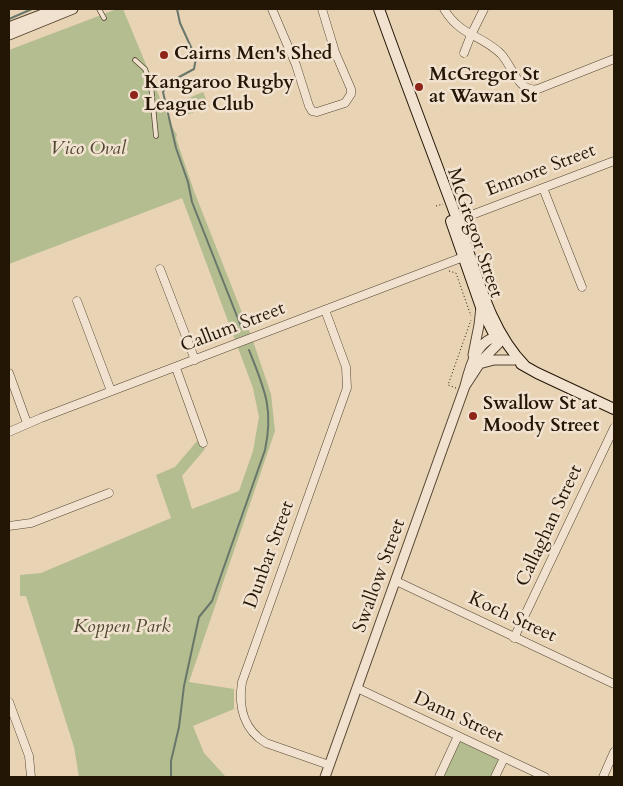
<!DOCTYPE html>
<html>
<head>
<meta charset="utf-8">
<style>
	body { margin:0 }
	#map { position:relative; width:623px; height:786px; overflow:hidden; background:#e9d3b5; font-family:Cardo,serif }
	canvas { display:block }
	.frame { position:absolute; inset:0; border:10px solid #241604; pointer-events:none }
</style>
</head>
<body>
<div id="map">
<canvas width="623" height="786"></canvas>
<div class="frame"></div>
</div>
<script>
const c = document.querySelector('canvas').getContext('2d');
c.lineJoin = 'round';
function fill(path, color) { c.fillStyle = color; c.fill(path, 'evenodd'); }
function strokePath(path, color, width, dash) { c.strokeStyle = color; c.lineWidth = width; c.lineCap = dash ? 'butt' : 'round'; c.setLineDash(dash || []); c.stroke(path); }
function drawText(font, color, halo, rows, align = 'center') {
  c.font = font + ' Cardo,serif'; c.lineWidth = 5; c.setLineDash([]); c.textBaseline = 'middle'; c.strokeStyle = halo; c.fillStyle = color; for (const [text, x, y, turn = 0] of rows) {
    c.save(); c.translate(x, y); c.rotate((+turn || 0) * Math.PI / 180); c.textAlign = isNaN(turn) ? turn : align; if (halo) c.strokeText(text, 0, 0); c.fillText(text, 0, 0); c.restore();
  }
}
const green = new Path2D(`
	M117 9H123L171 125 177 135 176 138 194 191 252 338 271 394 275 431 189 682 234 689V709L193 726 204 753 225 776 224 777H79L74 747 26 596H20V575L41 573 171 518 156 475 175 467 197 441 205 449 182 476 192 509 239 491 253 451 259 417 253 388 182 198 9 264V50Z
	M203 92 209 106 182 117 177 103Z
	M458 736 504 758 495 777H439Z`);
const stream = new Path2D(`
	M177 9 180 23 196 58 194 69 168 83 163 92 176 148 188 182 192 202 242 329
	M9 19 32 9
	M171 777V761L179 727 184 686 199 617 212 601 265 450C274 408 264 388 249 350`);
const path = new Path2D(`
	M436 206 443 204
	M449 271 456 273 471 316
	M456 388 448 385 471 320`);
const service = new Path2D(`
	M99 9 104 18
	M135 60 145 69 151 85 156 136`);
const minor = new Path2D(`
	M272 9 296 65 309 106 312 111 317 112 345 103 351 94V89L335 52 322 9
	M444 9C461 37 481 34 501 54 513 67 518 93 538 89L614 59
	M464 53 471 35 484 9
	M543 188 582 287
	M453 222 614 161
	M160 269 195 360
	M77 301 111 391
	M325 310 346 367 347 388 242 682C238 707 244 730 266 743L329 765
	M176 368 203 443
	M9 373 27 423
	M9 432 41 418 466 256
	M9 526 31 523 109 493
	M396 581 614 684
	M514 638 614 428
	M357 688 545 777
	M9 702 29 756 31 777
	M439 777 458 736
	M495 777 504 758
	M603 777 614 752`);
const tertiary = new Path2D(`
	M9 27 56 9
	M9 35 73 9
	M473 355 479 325 481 307
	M479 364 494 360H515
	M325 777 465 386C470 366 477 337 502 336L499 343 482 360 465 386`);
const secondary = new Path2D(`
	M379 9C404 79 431 149 457 219 476 269 487 327 525 366
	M451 221 482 310 497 340
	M521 364 537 373 614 409`);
const markers = [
	[164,55,5,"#8f2418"],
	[419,87,5,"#8f2418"],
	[134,95,5,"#8f2418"],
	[473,416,5,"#8f2418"]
];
const poiNames = [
	["Cairns Men's Shed",174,55],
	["McGregor St",429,76],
	["at Wawan St",429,98],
	["Kangaroo Rugby",144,84],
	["League Club",144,106],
	["Swallow St at",483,405],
	["Moody Street",483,427]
];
const parkNames = [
	["Vico Oval",88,150],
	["Koppen Park",122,628]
];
const streetNames = [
	["Enmore Street",541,171,-21],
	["McGregor Street",474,233,71],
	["Callum Street",233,328,-21],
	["Callaghan Street",550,526,-65],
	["Dunbar Street",270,555,-70],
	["Swallow Street",380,576,-70],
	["Koch Street",512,618,25],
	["Dann Street",458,718,25]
];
fill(green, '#b3bd90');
strokePath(stream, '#69776b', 2);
strokePath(service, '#554530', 5.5);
strokePath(minor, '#554530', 9);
strokePath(tertiary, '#554530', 11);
strokePath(secondary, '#241604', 12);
strokePath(path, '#241604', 1, [1, 2.5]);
strokePath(service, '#f1e2cf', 4);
strokePath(minor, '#f1e2cf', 8);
strokePath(tertiary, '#f1e2cf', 9);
strokePath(secondary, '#f1e2cf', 10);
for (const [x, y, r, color] of markers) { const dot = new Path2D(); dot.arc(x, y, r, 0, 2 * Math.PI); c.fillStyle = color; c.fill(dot); strokePath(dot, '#f1e2cf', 2); }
drawText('bold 19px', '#241604', '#f1e2cf', poiNames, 'left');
drawText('italic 19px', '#4f482e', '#f1e2cf', parkNames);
drawText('19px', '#241604', '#f1e2cf', streetNames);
</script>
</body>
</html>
